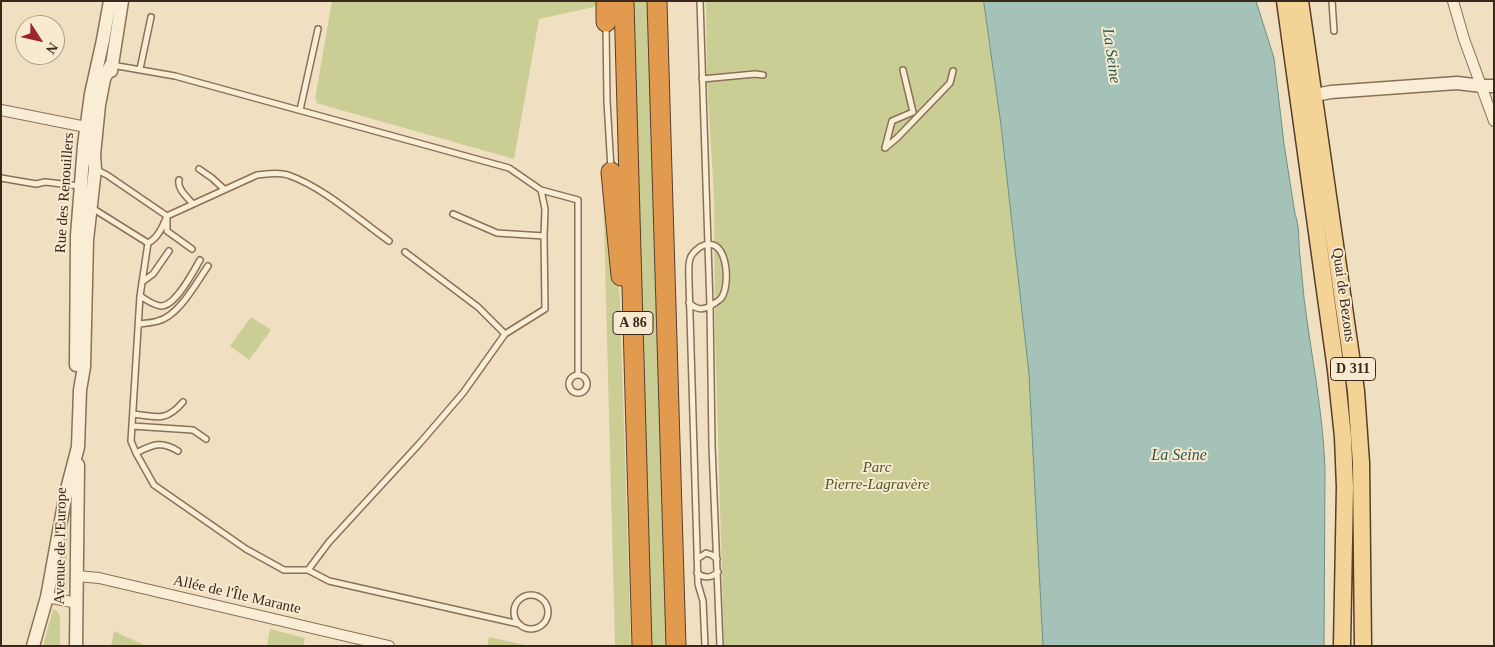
<!DOCTYPE html>
<html>
<head>
<meta charset="utf-8">
<style>
	body { margin:0 }
	#map { position:relative; width:1495px; height:647px; overflow:hidden; background:#f0e0c1; font-family:Georgia,serif }
	canvas { display:block }
	.frame { position:absolute; inset:0; border:2px solid #39291d; pointer-events:none }
	.north { position:absolute; left:15px; top:15px; width:50px; height:50px; box-sizing:border-box; background:#f7ead1; border:1px solid #ab9d89; border-radius:50%; rotate:125deg; font-size:14px; font-weight:700; line-height:20px; text-align:center; color:#39291d }
	.north::after { content:''; display:block; margin:auto; width:18px; height:22px; background:#9b262c; clip-path:polygon(50% 0,100% 100%,50% 72%,0 100%) }
</style>
</head>
<body>
<div id="map">
<canvas width="1495" height="647"></canvas>
<div class="frame"></div>
<div class="north">N</div>
</div>
<script>
const c = document.querySelector('canvas').getContext('2d');
c.lineJoin = 'round';
function fill(path, color) { c.fillStyle = color; c.fill(path, 'evenodd'); }
function strokePath(path, color, width, dash) { c.strokeStyle = color; c.lineWidth = width; c.lineCap = dash ? 'butt' : 'round'; c.setLineDash(dash || []); c.stroke(path); }
function drawText(font, color, halo, rows, align = 'center') {
  c.font = font + ' Georgia,serif'; c.lineWidth = 4; c.setLineDash([]); c.textBaseline = 'middle'; c.strokeStyle = halo; c.fillStyle = color; for (const [text, x, y, turn = 0] of rows) {
    c.save(); c.translate(x, y); c.rotate((+turn || 0) * Math.PI / 180); c.textAlign = isNaN(turn) ? turn : align; if (halo) c.strokeText(text, 0, 0); c.fillText(text, 0, 0); c.restore();
  }
}
const green = new Path2D(`
	M332 1H602L598 6 539 19 514 159 316 103 317 100 315 99Z
	M632 1H651L670 646H649Z
	M706 1H984L1001 125 1029 374 1043 646H724L715 331 714 197 707 79Z
	M603 184 617 259 620 301 631 646H615Z
	M251 317 271 330 249 360 230 346Z
	M68 518 66 591 54 588Z
	M53 609 56 610 60 616V646H43Z
	M270 629 305 638 303 646H267Z
	M114 631 146 646H111Z
	M489 637 529 646H487Z`);
const water = new Path2D(`
	M984 1H1256L1274 58 1284 144 1295 214C1300 227 1298 241 1300 256 1301 270 1303 284 1304 298 1311 355 1323 411 1325 469L1324 646H1043L1029 374 1001 125Z`);
const service = new Path2D(`
	M1332 1 1334 31
	M606 25 607 101 611 169
	M112 65 175 76 509 168 541 190 545 209 544 236 545 309 505 334
	M140 69 151 17
	M903 70 913 112 892 121 885 148 897 138 950 83 953 71
	M702 79 755 74 763 75
	M300 110 318 29
	M95 169 107 175 167 216 257 175C267 174 278 172 288 175 323 187 358 219 389 241
	M199 169 212 178 224 189
	M1 178 36 184 45 182 80 186
	M179 180C177 189 187 197 193 204
	M541 190 578 200V375
	M92 208 148 243
	M453 214 497 233 544 236
	M167 216C163 226 158 238 148 243L140 296 131 441 136 453 154 485 246 549 284 570H308L329 542 420 443 463 393 505 334 478 307 405 252
	M167 219V231L192 249
	M142 282 153 274 169 251
	M140 296C147 300 154 306 162 306 176 305 193 272 200 260
	M689 303C696 309 702 311 710 306L700 1
	M139 324C145 323 152 323 158 321 179 316 196 283 208 266
	M569 384a9 9 0 1 1 18 0a9 9 0 1 1-18 0Z
	M133 414C157 417 166 422 183 402
	M132 426 193 430 206 439
	M136 453C152 445 161 440 178 451
	M697 559 706 553 712 555 717 559
	M308 570 329 581 519 624
	M697 573C705 579 711 578 718 572
	M514 612a17 17 0 1 1 34 0a17 17 0 1 1-34 0Z
	M705 646 703 601 698 584 689 282C689 275 688 265 690 259 691 254 696 250 700 247 727 232 731 282 722 297 720 301 714 303 710 306L712 446 720 646`);
const minor = new Path2D(`
	M1453 1 1464 39 1494 121
	M1 110 86 127
	M77 576 99 578 389 646
	M47 597 77 603`);
const tertiary = new Path2D(`
	M111 71 122 1
	M1315 95 1331 92 1457 83 1482 86H1494
	M76 365 77 236 84 145 91 94 103 40 110 1
	M33 646 47 597 66 493 78 447 80 390 84 367 87 240 95 169 94 155 99 105 104 79 111 65
	M76 646 78 465`);
const primary = new Path2D(`
	M1285 1 1336 370 1343 437 1345 487 1342 646
	M1300 1 1356 391 1361 463 1363 646`);
const motorway = new Path2D(`
	M624 1 642 646
	M657 1 676 646
	M606 22V1
	M611 172 621 276`);
const shields = [
	[633,323,40],
	[1353,369,45]
];
const shieldNames = [
	["A 86",633,323],
	["D 311",1353,369]
];
const streetNames = [
	["Rue des Renouillers",65,193,-86],
	["Quai de Bezons",1343,295,82],
	["Avenue de l'Europe",61,546,-89],
	["Allée de l'Île Marante",237,595,13]
];
const parkNames = [
	["Parc",877,468],
	["Pierre-Lagravère",877,485]
];
const waterNames = [
	["La Seine",1111,56,82],
	["La Seine",1179,456]
];
fill(green, '#cace95');
fill(water, '#a4c2b8');
strokePath(water, '#6b9085', 1);
strokePath(service, '#8a7058', 8);
strokePath(minor, '#8a7058', 12);
strokePath(tertiary, '#8a7058', 15);
strokePath(primary, '#573e2d', 19);
strokePath(motorway, '#573e2d', 21);
strokePath(service, '#faedd5', 5);
strokePath(minor, '#faedd5', 10);
strokePath(tertiary, '#faedd5', 12);
strokePath(primary, '#f4d397', 16);
strokePath(motorway, '#e29a4e', 19);
for (const [x, y, w] of shields) { const box = new Path2D(); box.roundRect(x - w / 2, y - 11.5, w, 23, 4); c.fillStyle = '#f7ead1'; c.fill(box); strokePath(box, '#39291d', 1); }
drawText('bold 14px', '#39291d', null, shieldNames);
drawText('15px', '#39291d', '#f7ead1', streetNames);
drawText('italic 15px', '#4c5623', '#f7ead1', parkNames);
drawText('italic 16px', '#2c5954', '#f7ead1', waterNames);
</script>
</body>
</html>
